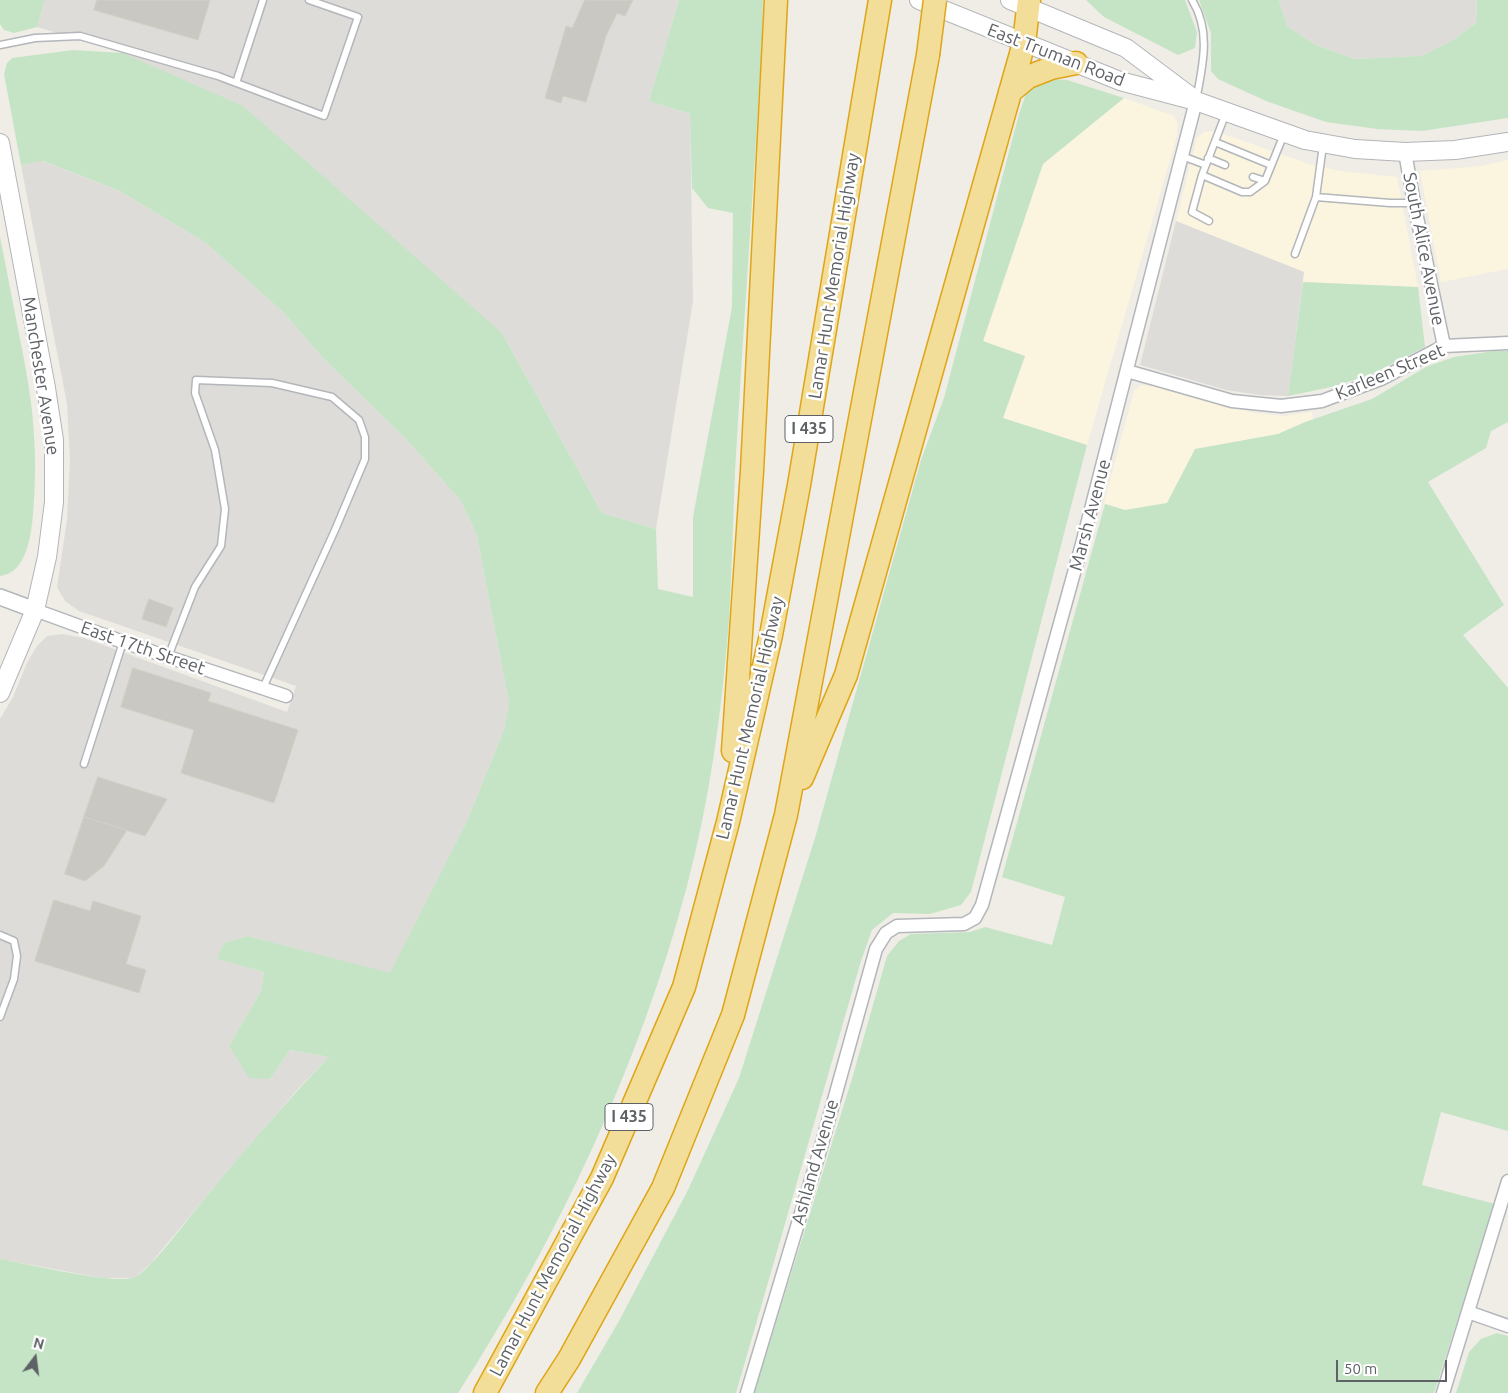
<!DOCTYPE html>
<html>
<head>
<meta charset="utf-8">
<style>
	body { margin:0 }
	#map { position:relative; width:1508px; height:1393px; overflow:hidden; background:#efede6; font-family:Ubuntu,sans-serif }
	canvas { display:block }
	.north { position:absolute; left:10px; top:1333px; width:50px; height:50px; -webkit-text-stroke:4px #fff; paint-order:stroke; rotate:15deg; font-size:14px; font-weight:700; line-height:20px; text-align:center; color:#5e6165 }
	.north::after { content:''; display:block; margin:auto; width:18px; height:22px; background:#5e6165; clip-path:polygon(50% 0,100% 100%,50% 72%,0 100%) }
	.scale { position:absolute; left:1336px; top:1360px; width:111px; height:22px; box-sizing:border-box; border:2px solid #5e6165; border-top:0; padding-left:6px; font-size:15px; line-height:18px; white-space:nowrap; color:#5e6165; -webkit-text-stroke:4px #fff; paint-order:stroke }
</style>
</head>
<body>
<div id="map">
<canvas width="1508" height="1393"></canvas>
<div class="north">N</div>
<div class="scale">50 m</div>
</div>
<script>
const c = document.querySelector('canvas').getContext('2d');
c.lineJoin = 'round';
function fill(path, color) { c.fillStyle = color; c.fill(path, 'evenodd'); }
function strokePath(path, color, width, dash) { c.strokeStyle = color; c.lineWidth = width; c.lineCap = dash ? 'butt' : 'round'; c.setLineDash(dash || []); c.stroke(path); }
function drawText(font, color, halo, rows, align = 'center') {
  c.font = font + ' Ubuntu,sans-serif'; c.lineWidth = 5; c.setLineDash([]); c.textBaseline = 'middle'; c.strokeStyle = halo; c.fillStyle = color; for (const [text, x, y, turn = 0] of rows) {
    c.save(); c.translate(x, y); c.rotate((+turn || 0) * Math.PI / 180); c.textAlign = isNaN(turn) ? turn : align; if (halo) c.strokeText(text, 0, 0); c.fillText(text, 0, 0); c.restore();
  }
}
const commercial = new Path2D(`
	M1124 98 1174 116 1178 124 1177 136 1087 445 1003 418 1025 356 983 342 1043 164Z
	M1215 131 1312 165 1341 171 1397 177 1418 287 1303 282 1304 272 1176 221 1197 138 1204 132Z
	M1508 160V269L1441 282 1420 171 1481 166Z
	M1140 385 1154 386 1254 413 1285 416 1312 412 1313 419 1278 434 1195 449 1167 503 1125 510 1104 503 1134 391Z`);
const industrial = new Path2D(`
	M45 0H679L649 101 690 114 693 301 656 529 602 513 502 333 123 53 37 27Z
	M1279 0H1477L1476 23 1453 40 1421 56 1354 59 1316 45 1287 26Z
	M42 161 120 191 206 243 284 313 323 358 405 438 461 501 477 536 509 703 504 730 467 821 390 974 248 936 224 943 218 959 264 972 261 991 229 1046 270 1079 290 1050 329 1057 296 1091 225 1174 151 1263 134 1278H102L0 1259V719L13 697 27 663 37 646 47 636 62 634 84 638 287 712 296 686 79 611 65 601 57 587 67 520 70 459 67 404 21 165Z
	M1176 221 1304 272 1288 396 1260 395 1226 390 1140 365Z`);
const green = new Path2D(`
	M0 0H45L37 27 14 33 4 30 0 24Z
	M679 0H763L762 41C754 185 743 328 735 472 733 521 732 571 729 620 722 710 710 799 687 886 640 1064 558 1238 458 1393H0V1259C23 1263 119 1286 135 1277 153 1267 186 1221 201 1203 242 1153 284 1104 329 1057L290 1050 270 1079 249 1078 229 1046 261 991 264 972 217 959 224 943 248 936 390 973 467 821 504 730 509 703 477 536 461 501 405 438 323 358 284 313 206 243 120 191 43 161 21 165 4 74 7 63 12 58 73 50 123 53 243 106 502 333 602 513 656 529 658 589 693 597V517L732 307 733 213 708 208 692 188 690 114 649 101Z
	M1086 0H1185L1197 32 1195 48 1178 55 1104 17Z
	M1199 0H1279L1287 26 1316 45 1354 59 1421 56 1453 40 1476 23 1477 0H1508V118L1422 131 1377 129 1326 122 1266 101 1218 79 1211 71V33Z
	M1051 79 1067 80 1124 98 1043 164 983 341 1025 356 1003 418 1087 445 971 892 961 905 930 914 893 913 872 930 861 961 736 1393H577L619 1321 688 1190 739 1078 815 838 921 460 944 398 1019 114 1027 91Z
	M0 237C8 276 15 315 23 354 28 381 33 409 34 437 36 463 35 488 33 514 31 535 27 573 0 576Z
	M1303 282 1418 287 1425 347 1374 373 1336 386 1288 396Z
	M1494 351H1508V422L1491 431 1486 448 1428 482 1504 605 1463 635 1508 688V1131L1441 1112 1422 1185 1495 1204 1434 1393H754L851 1082 887 956 899 941 911 934 970 932 985 927 1052 945 1065 897 1002 877 1105 504 1125 510 1167 503 1195 449 1278 434 1305 422 1372 399 1426 367 1454 357Z
	M1497 1333 1508 1336V1393H1456L1469 1352 1481 1339Z`);
const building = new Path2D(`
	M97 0H210L198 40 94 10Z
	M585 0H633L625 16 617 13 606 36 586 102 563 96 561 103 545 98 566 26 572 28Z
	M149 599 173 608 166 627 142 619Z
	M133 668 211 693 208 701 298 730 274 803 181 773 194 730 121 707Z
	M98 777 167 799 145 836 84 817Z
	M84 817 127 830 104 866 85 881 65 874Z
	M54 900 90 911 93 901 141 916 126 964 146 970 139 993 35 961Z`);
const service = new Path2D(`
	M1192 0C1212 32 1202 67 1196 101
	M0 45 35 38 80 36 218 76 324 116 358 17 309 0
	M236 83 263 0
	M1215 142 1271 165
	M1182 156 1206 165
	M1208 158 1225 165
	M1202 175 1242 192H1250L1265 181 1284 134
	M1253 177 1265 181
	M1316 197 1390 203H1414
	M1209 221 1192 212 1202 175 1226 113
	M1295 254 1316 197 1323 145
	M168 657 195 587 221 546 225 509 215 450 195 393 196 380 272 383 332 397 359 420 365 437V459L335 530 263 688
	M84 764 123 642
	M0 935 14 941 17 956 14 979 0 1017`);
const minor = new Path2D(`
	M1405 152 1414 203 1444 346
	M1127 371 1232 401 1281 406 1322 401 1381 379 1444 346 1508 343
	M35 610 123 642 286 696
	M1468 1312 1508 1326
	M747 1393 821 1147 876 949 886 933 897 926 964 924 975 918 982 905 1082 544 1196 101
	M1443 1393 1508 1181`);
const tertiary = new Path2D(`
	M0 597 35 610`);
const secondary = new Path2D(`
	M919 0 1120 81 1196 101 1305 140 1355 149 1405 152 1455 150 1508 142
	M1010 0 1126 48 1190 96
	M0 143 46 388 54 440V502L47 557 35 610 0 693`);
const motorway = new Path2D(`
	M1010 92 1028 77 1051 68 1076 63
	M733 751 752 471 776 0
	M802 778 846 675 1024 43 1029 0
	M485 1393 602 1178 684 987 728 822 771 635 799 485 880 0
	M547 1393 569 1359 663 1188 733 1015 786 815 928 55`);
const motorwayBridge = new Path2D(`
	M928 55 935 0`);
const shields = [
	[809,429,48],
	[629,1117,48]
];
const shieldNames = [
	["I 435",809,429],
	["I 435",629,1117]
];
const streetNames = [
	["East Truman Road",1056,55,21],
	["South Alice Avenue",1424,249,79],
	["Lamar Hunt Memorial Highway",834,276,-81],
	["Karleen Street",1390,372,-23],
	["Manchester Avenue",41,376,81],
	["Marsh Avenue",1090,515,-75],
	["East 17th Street",143,648,19],
	["Lamar Hunt Memorial Highway",750,718,-77],
	["Ashland Avenue",815,1162,-74],
	["Lamar Hunt Memorial Highway",553,1265,-62]
];
fill(commercial, '#fbf5df');
fill(industrial, '#dedcd8');
fill(green, '#c5e4c6');
fill(building, '#cac8c3');
strokePath(building, '#d3cfc5', 1);
strokePath(service, '#b3b6ba', 9);
strokePath(minor, '#b3b6ba', 15);
strokePath(tertiary, '#b3b6ba', 18);
strokePath(secondary, '#b3b5b9', 20);
strokePath(motorway, '#dfa516', 25);
strokePath(service, '#fff', 6);
strokePath(minor, '#fff', 12);
strokePath(tertiary, '#fff', 15);
strokePath(secondary, '#fff', 18);
strokePath(motorway, '#f3de99', 22);
strokePath(motorwayBridge, '#dfa516', 25, []);
strokePath(motorwayBridge, '#f3de99', 22);
for (const [x, y, w] of shields) { const box = new Path2D(); box.roundRect(x - w / 2, y - 13.5, w, 27, 4); c.fillStyle = '#fff'; c.fill(box); strokePath(box, '#5e6165', 1); }
drawText('bold 16px', '#5e6165', null, shieldNames);
drawText('18px', '#5e6165', '#fff', streetNames);
</script>
</body>
</html>
